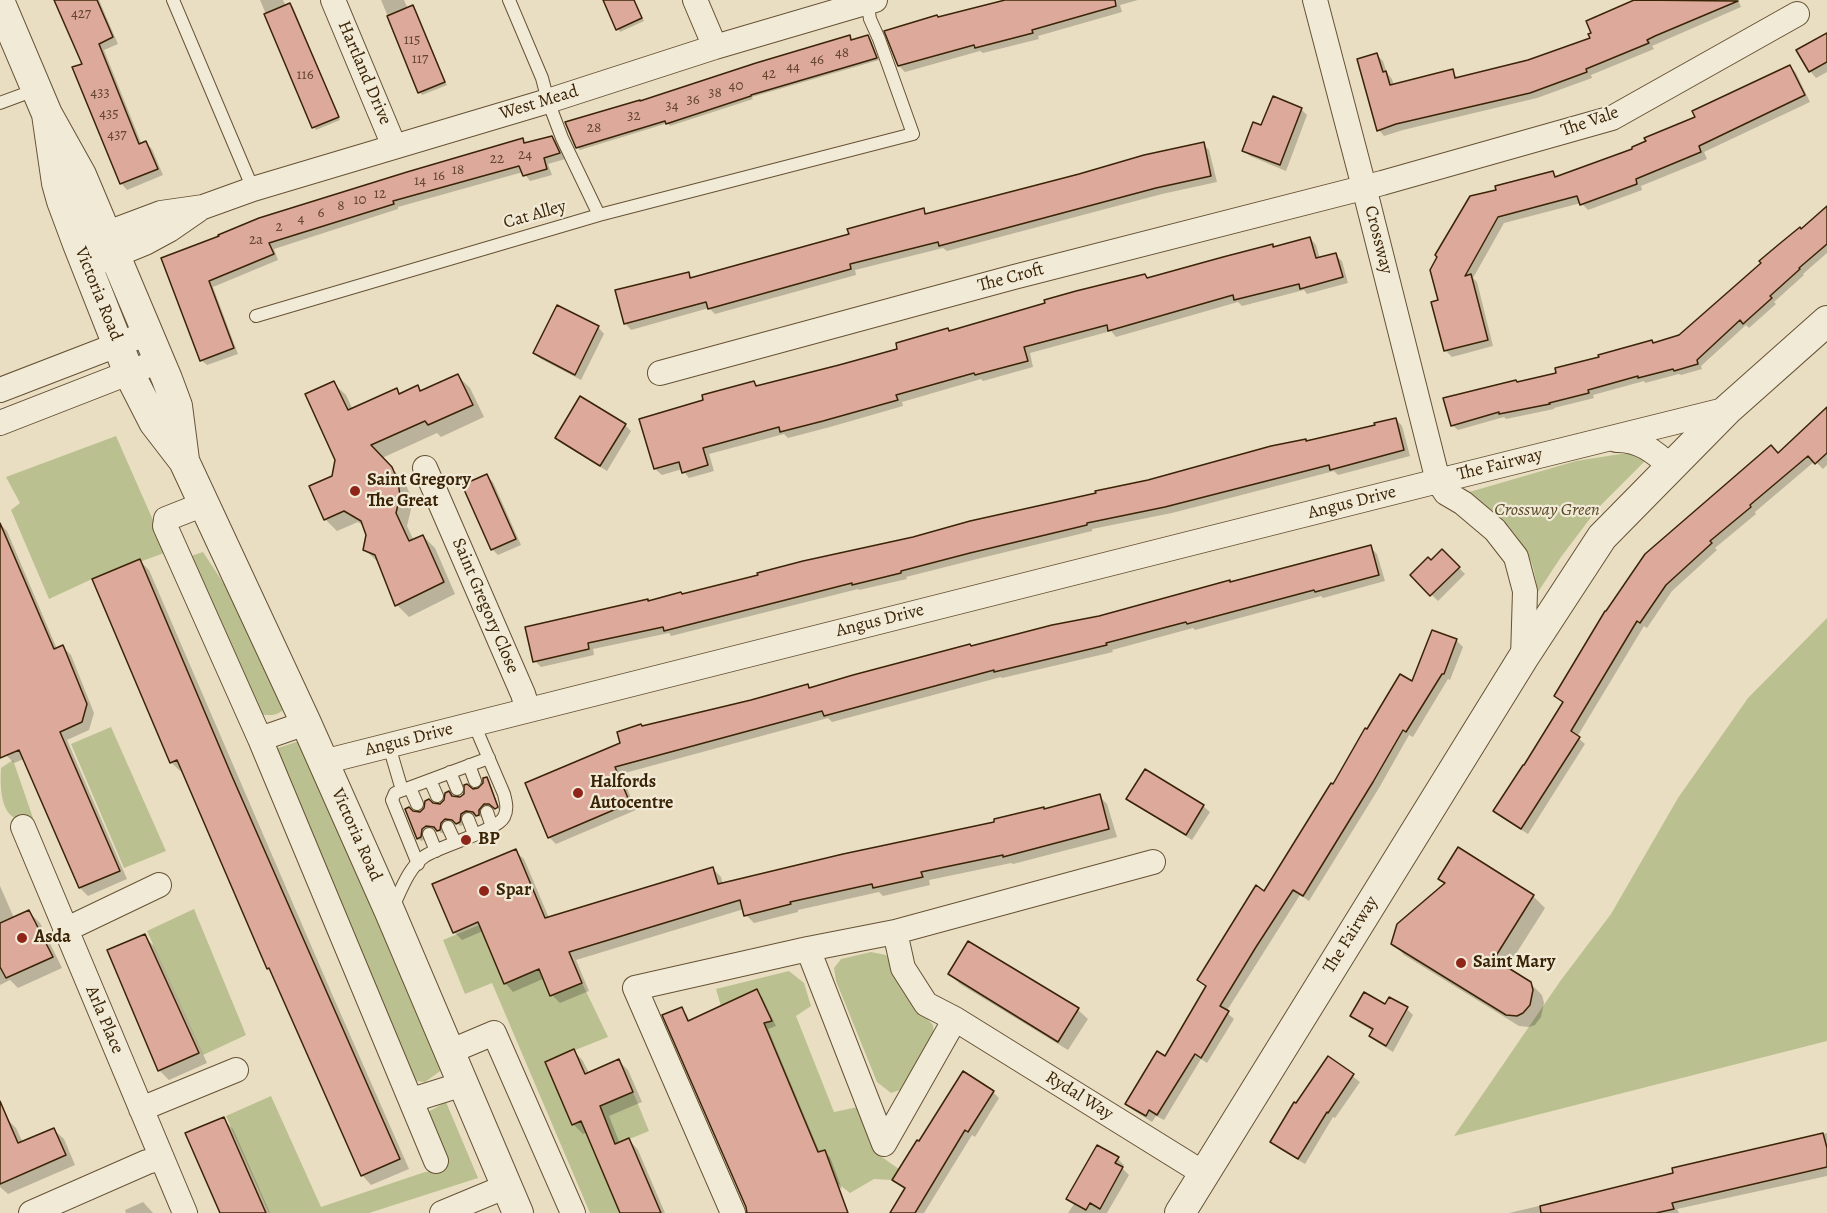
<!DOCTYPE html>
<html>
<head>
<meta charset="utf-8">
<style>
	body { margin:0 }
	canvas { display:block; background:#e9dec1 }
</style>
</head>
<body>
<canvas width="1827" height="1213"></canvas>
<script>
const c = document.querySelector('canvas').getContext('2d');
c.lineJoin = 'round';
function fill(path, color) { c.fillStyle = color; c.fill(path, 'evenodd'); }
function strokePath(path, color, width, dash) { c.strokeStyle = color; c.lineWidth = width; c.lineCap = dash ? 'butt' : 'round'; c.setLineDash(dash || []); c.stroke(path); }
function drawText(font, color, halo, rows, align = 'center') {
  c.font = font + ' Alegreya,serif'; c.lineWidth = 4.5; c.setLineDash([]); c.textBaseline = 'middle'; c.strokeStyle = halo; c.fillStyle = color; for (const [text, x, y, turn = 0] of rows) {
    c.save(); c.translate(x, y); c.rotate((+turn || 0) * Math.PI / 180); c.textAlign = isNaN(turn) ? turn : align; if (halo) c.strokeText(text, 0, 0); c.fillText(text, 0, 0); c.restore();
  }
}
const green = new Path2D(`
	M116 436 167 552 92 579 49 599 11 510 20 503 6 477Z
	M1627 453 1638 456 1645 461 1598 508 1561 557 1538 592C1536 583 1535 573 1532 564 1519 532 1496 510 1466 493L1576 461Z
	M203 552 245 616 286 707C279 716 270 716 259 714L191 556Z
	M1827 618V1041L1454 1136 1561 980 1611 914 1678 798 1748 698Z
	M111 727 166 851 124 868 71 744Z
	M299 741 443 1069 425 1082 415 1081 272 750Z
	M13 760 33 818C29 818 23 820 18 819 0 815 0 784 1 768Z
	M194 909 246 1035 203 1055 147 931Z
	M479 925 504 984 539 969 582 983 608 1037 545 1062 572 1125 602 1112 600 1106 633 1092 649 1131 595 1153 620 1213H590L492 983 465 994 443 940Z
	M871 952 886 955 908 998 933 1025 934 1038 903 1089 891 1093 877 1082 836 981 834 968 841 959Z
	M789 971 804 983 811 1006 796 1016 834 1112 858 1107 876 1153 899 1169 892 1180 874 1179 850 1193 836 1182 818 1152 764 1023 772 1020 757 990 721 1006 716 989Z
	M271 1096 321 1207 422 1173 448 1166 426 1113 446 1102 478 1178 369 1213H269L226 1116Z`);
const shadow = new Path2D(`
	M55 0H99L118 44 104 50 142 145 146 143 152 149 163 175 127 190 121 183 84 64Z
	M260 0H283L286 6 290 5 293 7 340 120 316 130 314 127Z
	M381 0H404L408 9 413 7 416 10 447 85 422 95 420 92Z
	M604 0H634L644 21 620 32Z
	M1011 0H1138L1120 5 1122 12 1038 36 1039 39 983 53 980 51 905 72 899 66 938 18Z
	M1638 0 1644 5 1658 0H1738L1741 7 1661 42 1652 46 1654 49 1591 75 1592 78 1537 98 1403 130 1384 136 1379 130 1377 55 1383 61 1387 73 1392 79 1394 86 1452 71 1458 79 1528 62 1592 39 1594 33 1588 21Z
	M1827 35V72L1816 78 1810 71Z
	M849 37 853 42 868 37 871 40 879 60 752 97 753 99 670 126 668 123 580 150 577 147 639 102Z
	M1790 66 1796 73 1810 102 1704 152 1707 159 1641 186 1642 190 1588 210 1581 203 1504 223 1473 278 1477 282 1493 346 1452 357 1446 351 1433 303 1440 301 1431 270 1553 173 1557 178 1634 149 1697 118Z
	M1301 109 1307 115 1286 171 1250 156 1243 150 1262 127Z
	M552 137 558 143 565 159 548 164 552 175 530 181 523 172 398 207V209L274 249 278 260 213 287 238 354 207 365 201 360 163 259 522 140 526 144Z
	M1203 144 1209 150 1217 182 1162 194 947 251 943 248 855 270 856 275 715 314 709 308 631 330 625 323 689 274 693 279 851 235 923 210 928 215Z
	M1827 209V253L1803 274 1804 275 1774 302 1776 304 1749 328 1746 325 1701 366 1702 369 1681 375 1679 374 1645 383 1644 381 1593 395 1594 398 1554 408V409L1506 419 1504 417 1458 430 1452 425 1518 383 1558 374 1680 336Z
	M1310 238 1316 245 1320 259 1335 255 1342 261 1348 283 1307 294 1304 290 1242 306 1238 302 1116 337 1111 331 1030 353 1033 367 983 381 981 379 902 402 903 406 830 427 788 438 784 434 709 454 714 471 689 478 682 469 662 475 655 469 705 401 754 382 759 387 899 350 950 332 1145 275 1149 279 1272 246 1275 248Z
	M598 327 604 334 581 380 541 359 534 353Z
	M458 376 470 388 484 417 441 437 437 433 382 458 404 481 410 494 411 509 407 526 414 541 423 536 435 548 455 594 409 617 397 605 379 563 365 550 368 535 365 527 358 522 337 531 325 519 337 459 333 383 346 395 353 410 397 390 401 395 418 387 422 392Z
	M1827 410V465L1823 469 1815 461 1755 512 1756 514 1715 548 1717 550 1672 591 1647 628 1644 626 1577 737 1585 744 1528 834 1501 817 1495 810 1564 704 1556 696 1778 454Z
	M1396 419 1402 426 1410 456 1338 475 1334 471 1172 513 1092 529V531L977 559 906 577 907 579 859 590 858 589 671 636 669 633 593 649 594 655 541 667 535 661 649 602 682 596 1377 426Z
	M625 425 631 431 607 471 563 444 557 438Z
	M487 476 493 482 521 545 498 555 492 549Z
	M0 524 7 531 57 649 63 647 71 655 94 713 89 730 67 740 127 879 88 896 80 888 24 759 14 763 6 755 0 743Z
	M1370 547 1377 554 1385 581 1323 598 1321 596 1195 630 1193 628 1112 650 1113 652 1002 678 1001 677 832 722 828 718 621 774 636 810 556 844 549 837 622 744 642 728 752 701 807 685 811 689Z
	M1442 551 1465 574 1438 601 1412 575 1431 562Z
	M140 561 149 570 332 994 409 1169 371 1185 362 1175 272 972 268 968 183 770 180 771 171 762Z
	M1433 632 1457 641 1463 647 1450 680 1448 679 1413 737 1409 735 1379 788 1309 901 1300 895 1226 1012 1234 1019 1207 1063 1201 1059 1164 1120 1156 1116 1152 1122 1133 1110 1127 1104 1165 1058 1207 987 1199 980 1264 893 1368 731 1412 684Z
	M1145 771 1203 806 1210 812 1192 840 1135 805 1128 799Z
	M486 778 489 781 500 810 493 806 487 807 481 813V817L469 813 463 817V825L460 826 456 822 448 821 443 826V833H441L437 829 430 828 424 832V840L421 841 418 838 412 812 420 813 432 804 440 805 453 797 460 798 473 791 479 790Z
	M1099 796 1107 804 1117 837 1013 864 1011 863 929 880 930 885 883 896 879 892 798 910V912L754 923 746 915 744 909 576 960 589 991 560 1003 552 995 545 978 513 992 505 983 483 931 462 940 454 932 515 851 524 859 549 918 713 869 721 877 723 885 1045 811Z
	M1440 878 1533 896 1545 908 1507 968 1530 983 1542 995 1544 1003 1541 1017 1535 1025 1529 1027 1519 1026 1404 955 1393 943 1446 884Z
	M0 886 14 918 29 912 40 923 62 968 18 988 10 980 0 985Z
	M144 936 154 946 207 1063 169 1080 159 1070Z
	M969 943 1078 1010 1088 1019 1068 1050 960 984 950 974Z
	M756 991 762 997 776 1026 768 1029 820 1153 825 1152 830 1157 842 1189 835 1185 848 1213H749L682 1009 687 1015 690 1022Z
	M1386 1006 1407 1009 1413 1015 1393 1052 1377 1042 1371 1036 1373 1031 1358 1022 1352 1016Z
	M574 1051 583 1061 589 1073 619 1061 628 1070 642 1102 609 1116 620 1144 629 1140 638 1150 665 1213H622L587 1132 583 1134 573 1124Z
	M1329 1058 1360 1082 1335 1118 1333 1117 1305 1164 1278 1148 1272 1142Z
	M993 1092 999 1098 975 1137 972 1135 924 1213H891L906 1190 894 1180Z
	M6 1118 16 1128 23 1143 54 1130 64 1139 75 1165 8 1194 0 1187V1121Z
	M223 1119 233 1129 270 1213H222Z
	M1827 1133V1176L1677 1209 1679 1213H1509L1675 1174 1674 1169Z
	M1118 1159 1124 1165 1122 1168 1129 1175 1107 1213H1068L1074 1204 1068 1199Z
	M143 1202 153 1213H126L125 1210Z`);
const building = new Path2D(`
	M54 0H97L113 37 99 44 139 144 146 141 158 169 120 184 72 67 82 64Z
	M603 0H634L642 18 616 30Z
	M1005 0H1115L1116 6 1032 30 1033 33 975 48 974 45 898 66 884 31 937 15 938 17Z
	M1634 0 1738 1 1655 36 1647 40 1649 43 1586 69 1587 72 1530 93 1396 124 1377 131 1357 59 1377 53 1383 72 1386 71 1390 85 1453 69 1455 78 1528 60 1590 38 1588 34 1591 33 1586 21Z
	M290 3 339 117 312 128 264 14Z
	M413 5 445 82 418 93 387 16Z
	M1827 33V62L1809 72 1796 50Z
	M850 35 851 40 868 35 877 58 751 95V96L666 124 665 121 576 148 565 122 640 100V101L756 63Z
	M1790 65 1805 95 1699 146 1701 152 1636 179 1637 184 1580 205 1577 196 1498 217 1465 276 1471 274 1488 340 1444 351 1431 302 1438 300 1430 270 1437 257 1435 255 1470 196 1496 190 1495 186 1553 171 1555 177 1632 149V147L1646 141 1644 138 1695 117 1692 111Z
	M1273 96 1302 108 1280 165 1242 151 1253 122 1261 125Z
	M552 136 560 153 544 158 547 169 523 176 519 166 393 201 394 204 269 243 274 254 209 281 234 348 200 361 161 258 219 236 218 235 259 218 407 172 523 138 524 143Z
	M1204 142 1211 176 1156 188 939 246 938 242 850 264 851 269 708 309 706 302 624 324 615 290 689 272 690 278 849 234 847 229 924 208 925 214 1079 174 1144 155Z
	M1827 206V244L1799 268 1800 269 1770 296 1772 298 1743 324 1740 320 1697 360 1698 364 1674 371 1673 369 1638 378V376L1588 390 1589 393 1549 403 1550 404 1499 414V412L1451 426 1443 398 1516 380 1517 382 1556 373 1555 368 1599 357 1598 355 1652 340 1653 343 1679 335 1761 263 1759 261 1778 245 1800 227 1801 229Z
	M1310 237 1316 258 1336 253 1343 277 1300 289 1299 284 1234 300 1233 295 1108 331 1107 325 1024 347 1028 361 975 375 974 373 896 395 898 400 823 421 780 432 779 427 703 448 708 465 682 473 679 462 654 469 639 419 703 400 702 395 754 381 756 386 839 365 897 349 896 343 948 328 949 331 1045 303 1044 300 1076 291 1145 274 1147 278 1223 257 1273 244V247Z
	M557 305 599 326 575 375 533 353Z
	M458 374 473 405 428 425 425 421 371 445 392 467 398 481 400 496 396 513 409 541 423 535 444 582 395 606 375 555 363 550 366 535 361 521 344 511 324 520 309 486 332 476 335 460 305 394 334 381 348 410 397 388 399 394 418 385 420 391Z
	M580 396 626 424 600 466 555 438Z
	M1827 407V453L1815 464 1808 456 1750 505 1751 507 1710 541 1712 543 1666 585 1640 623 1637 621 1571 731 1580 737 1521 829 1493 811 1523 765H1524L1563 702 1554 696 1605 611H1606L1645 554 1771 445 1778 453Z
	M1396 418 1404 450 1330 470 1329 465 1165 507 1087 523V525L970 553 901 571V573L852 585V583L664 631 663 627 588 643 589 649 533 662 525 627 648 599V601L681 592 682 594 758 575 757 573 803 561 913 537 970 521 1096 493 1095 491 1148 480 1271 446 1306 439V441L1375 425 1374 423Z
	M487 474 516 539 491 550 462 485Z
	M0 523 54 649 63 645 87 704 82 722 60 732 120 871 79 888 19 750 0 758Z
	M1371 545 1379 575 1315 592 1314 590 1187 624 1186 622 1106 643 1107 645 994 672V670L824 716 822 711 615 767 630 803 548 838 525 783 620 743 617 732 641 724 642 726 751 700 808 684 809 688 853 675 970 644 971 646 1052 625 1099 616 1230 580V582Z
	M1442 549 1460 567 1430 596 1410 575 1428 557 1431 560Z
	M140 559 231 774 400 1159 361 1176 269 968 267 969 177 760 170 763 92 579Z
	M1432 630 1457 639 1444 674H1442L1406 732 1403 730 1373 782 1303 896 1293 890 1256 947 1220 1006 1229 1011 1201 1058 1195 1054 1157 1115 1149 1110 1146 1116 1125 1104 1157 1051 1165 1056 1206 986 1197 980 1256 885 1264 891 1331 783 1333 784 1365 728 1367 729 1400 674 1412 681Z
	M1145 769 1204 805 1186 835 1126 799Z
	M487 777 498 807 495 809 489 804H484L479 810V815L476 816 473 812 466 811 461 814 460 822 456 824 452 820 445 819 441 823 440 830 437 831 434 827 426 826 422 829 421 837 417 839 405 809 409 807 413 811 420 812 424 808 425 801 429 799 433 803 440 804 444 800 445 793 449 791 452 796 460 797 464 794V785L467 784 473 789 478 788 483 783V778Z
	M1100 794 1109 829 1003 857V855L921 872 923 877 873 888 872 884 790 902 791 904 744 916 740 900 569 952 582 983 550 996 539 969 504 984 478 922 453 933 432 884 516 849 545 918 713 867 718 884 843 854 994 822V819L1044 807V809Z
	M1458 847 1534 895 1494 959 1531 982 1533 990 1530 1005 1523 1013 1517 1016 1506 1015 1391 944 1397 924 1445 883 1438 879Z
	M29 910 53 957 6 978 0 967V923Z
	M145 934 199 1053 158 1071 107 950Z
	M968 941 1079 1008 1058 1042 948 974Z
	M757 989 772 1021 764 1023 818 1152 825 1150 848 1213H747L746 1207 662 1015 682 1007 688 1021Z
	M1364 992 1385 1004 1389 997 1408 1007 1386 1046 1369 1036 1373 1029 1350 1016Z
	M574 1049 585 1074 619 1059 633 1092 600 1106 615 1144 629 1138 661 1213H620L581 1121 572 1125 545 1062Z
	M1328 1056 1354 1074 1328 1113 1327 1112 1298 1159 1270 1142 1294 1102 1296 1103Z
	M963 1071 994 1091 968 1132 965 1130 915 1213H890L905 1188 892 1180 917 1140 919 1141Z
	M0 1101 18 1143 54 1128 66 1155 0 1184Z
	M224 1117 266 1213H220L185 1133Z
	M1823 1133 1827 1148V1167L1672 1203 1674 1209 1656 1213H1541L1540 1206 1673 1173 1672 1168Z
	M1097 1145 1119 1157 1115 1163 1123 1167 1100 1209 1090 1203 1086 1210 1066 1199Z`);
const service = new Path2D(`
	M173 0 253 189
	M0 103 35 90
	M599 215 913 134 879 39 870 19 867 0
	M256 316 599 215 562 138 548 101 542 78 509 0
	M389 746 402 790
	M469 765 475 781
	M450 772 457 789
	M430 780 437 796
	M410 788 417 804
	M487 812 492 827
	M468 819 474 834
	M448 827 455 842
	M429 834 436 851
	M418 864 392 800 395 793 489 758
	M393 907C401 890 409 867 425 856 442 845 497 831 504 817 508 809 506 802 504 794L474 724`);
const minor = new Path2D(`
	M333 0 394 146
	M695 0 715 47
	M89 240 161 213 203 207 253 189 548 101 715 47 875 0
	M99 262 145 243 169 230 198 210
	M660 373 1014 277 1382 183 1612 118 1797 14
	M0 390 135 338
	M0 423 159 361
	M1616 440C1639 439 1655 452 1671 467
	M425 468 523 694 528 710
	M204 504 166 519 165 526 260 739 436 1161
	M1523 658 1525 591 1516 557 1495 530 1463 503 1446 493 1438 481 1728 409
	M260 739 306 723
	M323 762 1438 481 1364 187 1315 0
	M23 827 185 1213
	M65 930 159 885
	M808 949 884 1144 955 1019 926 1004 903 968 895 932 1153 862
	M955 1019 1203 1173
	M449 1052 494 1033 573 1213
	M412 1100 463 1084
	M141 1109 236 1070
	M31 1213 147 1162 162 1158
	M442 1213 507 1186
	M733 1213 635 988 808 949 895 932`);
const tertiary = new Path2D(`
	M0 3 47 114 81 175 167 379 177 406 184 460
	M47 114 57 183 62 201 78 244 129 373 154 422 184 461 306 723 390 912 518 1213
	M1180 1213 1523 658 1602 537 1728 409 1827 321`);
const markers = [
	[355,491,6,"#8f2418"],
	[578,793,6,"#8f2418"],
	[466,840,6,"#8f2418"],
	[484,891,6,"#8f2418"],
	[22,938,6,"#8f2418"],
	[1461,963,6,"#8f2418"]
];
const numberNames = [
	["427",81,14],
	["115",412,40],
	["48",842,53],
	["117",420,59],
	["46",817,60],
	["44",793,67],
	["42",769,74],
	["116",305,75],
	["40",736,86],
	["433",100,93],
	["38",715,93],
	["36",693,100],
	["34",672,106],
	["435",109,114],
	["32",634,116],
	["28",594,128],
	["437",117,135],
	["24",525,155],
	["22",497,159],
	["18",458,170],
	["16",439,176],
	["14",420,181],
	["12",380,194],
	["10",360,200],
	["8",341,206],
	["6",321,213],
	["4",301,219],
	["2",279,227],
	["2a",256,240]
];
const streetNames = [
	["Hartland Drive",364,73,67],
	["West Mead",539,103,-17],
	["The Vale",1590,122,-19],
	["Cat Alley",535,215,-16],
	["Crossway",1378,240,76],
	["The Croft",1011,278,-15],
	["Victoria Road",98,294,68],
	["The Fairway",1500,465,-14],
	["Angus Drive",1352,503,-14],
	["Saint Gregory Close",485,606,67],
	["Angus Drive",880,621,-14],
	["Angus Drive",409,740,-14],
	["Victoria Road",356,835,66],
	["The Fairway",1351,935,-58],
	["Arla Place",104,1020,67],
	["Rydal Way",1079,1096,32]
];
const poiNames = [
	["Saint Gregory",367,481],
	["The Great",367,502],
	["Halfords",590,783],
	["Autocentre",590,804],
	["BP",478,840],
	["Spar",496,891],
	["Asda",34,938],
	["Saint Mary",1473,963]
];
const parkNames = [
	["Crossway Green",1547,511]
];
fill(green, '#bbc090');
fill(shadow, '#0003');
fill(building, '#dca99b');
strokePath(building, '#3b2406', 1.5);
strokePath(service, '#665235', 14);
strokePath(minor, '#665235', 26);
strokePath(tertiary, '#665235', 32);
strokePath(service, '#f1ead7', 12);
strokePath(minor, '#f1ead7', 24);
strokePath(tertiary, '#f1ead7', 30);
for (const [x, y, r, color] of markers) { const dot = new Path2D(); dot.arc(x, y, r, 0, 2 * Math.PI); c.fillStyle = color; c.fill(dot); strokePath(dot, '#f1ead7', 2); }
drawText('15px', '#63452b', null, numberNames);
drawText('18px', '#3b2406', '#f1ead7', streetNames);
drawText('bold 18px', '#3b2406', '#f1ead7', poiNames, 'left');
drawText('italic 18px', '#5b4b28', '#f1ead7', parkNames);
</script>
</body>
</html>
